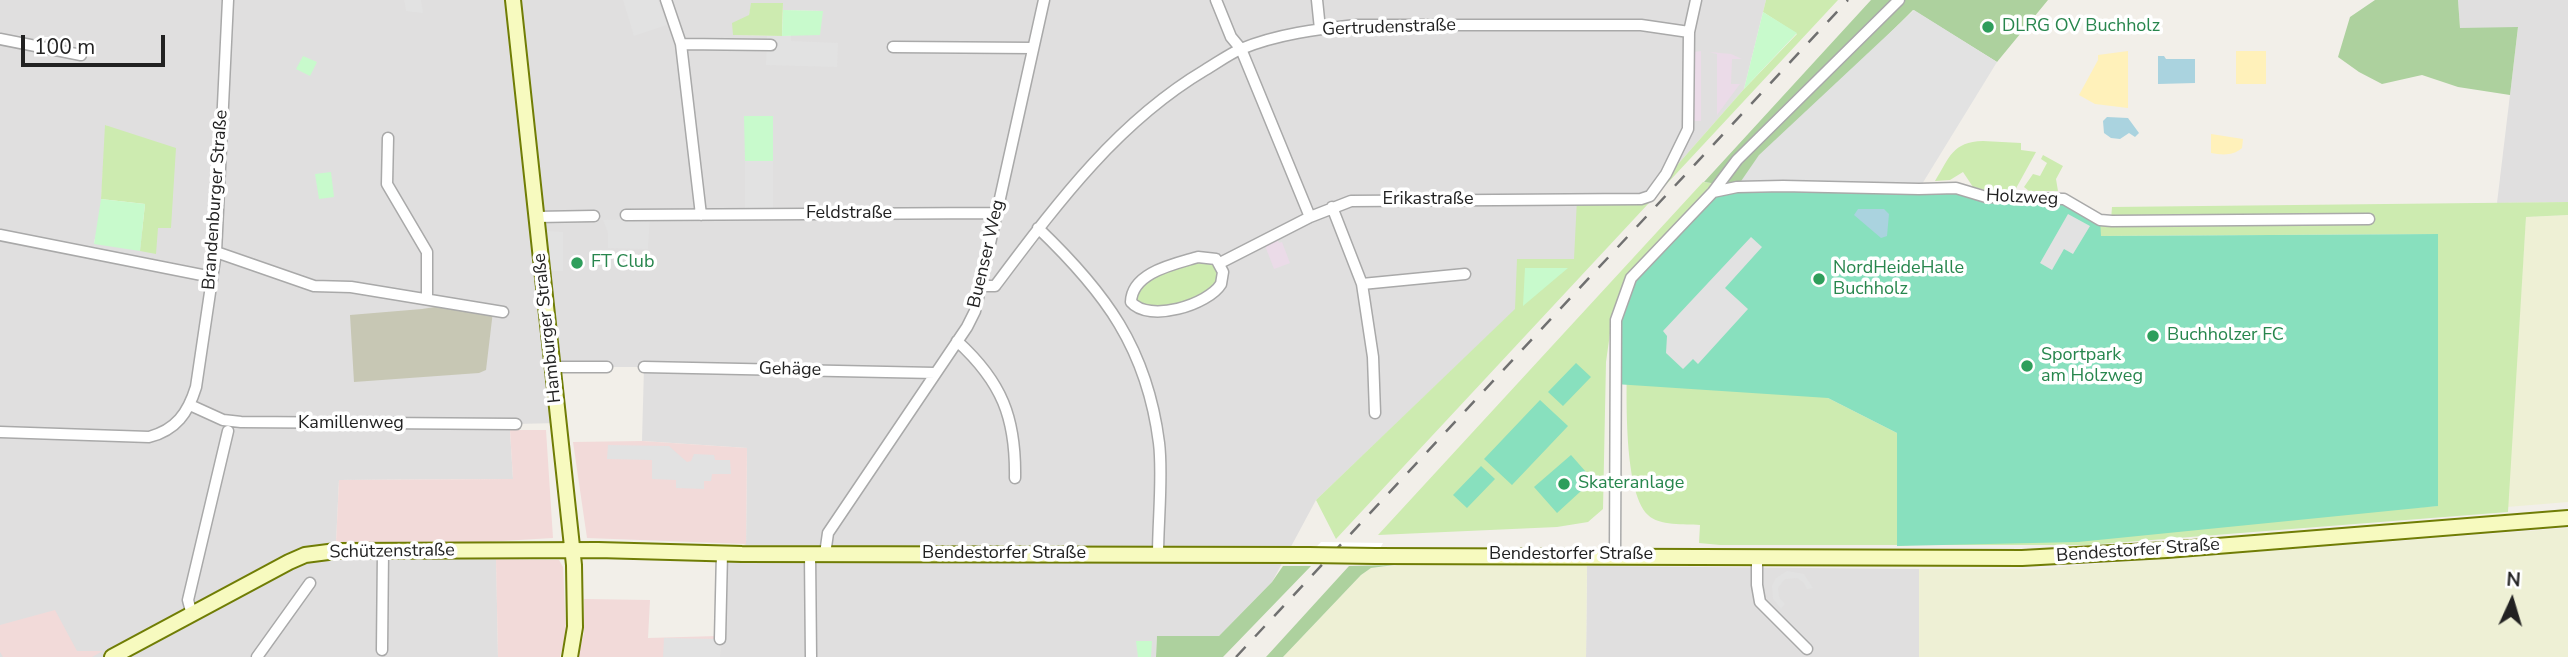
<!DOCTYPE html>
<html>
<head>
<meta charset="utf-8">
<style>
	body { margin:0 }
	#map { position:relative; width:2568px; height:657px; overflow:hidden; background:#f2efe9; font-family:"Nunito Sans",sans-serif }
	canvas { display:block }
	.north { position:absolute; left:2477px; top:566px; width:70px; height:70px; -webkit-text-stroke:5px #fff; paint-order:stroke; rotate:4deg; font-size:19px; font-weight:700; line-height:28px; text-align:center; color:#222 }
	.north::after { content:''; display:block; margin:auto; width:24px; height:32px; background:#222; clip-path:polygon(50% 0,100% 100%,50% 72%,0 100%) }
	.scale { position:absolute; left:21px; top:35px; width:144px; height:32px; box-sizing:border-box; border:4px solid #222; border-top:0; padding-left:9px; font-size:21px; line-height:24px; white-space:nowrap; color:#222; -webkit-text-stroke:5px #fff; paint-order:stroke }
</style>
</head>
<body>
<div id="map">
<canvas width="2568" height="657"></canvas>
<div class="north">N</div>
<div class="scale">100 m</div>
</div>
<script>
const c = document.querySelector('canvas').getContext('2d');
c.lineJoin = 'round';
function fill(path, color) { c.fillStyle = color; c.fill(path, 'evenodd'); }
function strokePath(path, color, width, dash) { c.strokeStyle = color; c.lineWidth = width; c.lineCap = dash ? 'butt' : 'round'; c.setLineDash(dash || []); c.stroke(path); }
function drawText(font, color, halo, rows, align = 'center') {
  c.font = font + ' "Nunito Sans",sans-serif'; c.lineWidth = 7; c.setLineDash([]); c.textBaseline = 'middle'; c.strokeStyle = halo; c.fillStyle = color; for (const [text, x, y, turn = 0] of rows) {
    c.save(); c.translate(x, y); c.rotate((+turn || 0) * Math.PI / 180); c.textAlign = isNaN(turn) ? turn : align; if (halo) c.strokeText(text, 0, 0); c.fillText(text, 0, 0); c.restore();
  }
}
const residential = new Path2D(`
	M0 0H1766L1744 89 1650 196 1516 309 1316 500 1272 582 1219 636H1157L1156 657H720L722 553 746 544 747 448 642 441 644 367H553L559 423 516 424 510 430 513 479 339 480 336 544 496 550 498 657H0ZM752 3H783V10L823 11 790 36 733 35 749 15ZM106 125 171 228H158L94 243 100 217Z
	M2458 0H2568V202L2497 203 2518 28H2460Z
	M1587 566 1919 569V657H1586Z`);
const commercial = new Path2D(`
	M510 430H546L553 538 434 545 336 544 339 480 513 479Z
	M642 441 747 448 746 544 587 538 573 442Z
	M496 559 559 560 563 567 566 634 560 657H498Z
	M584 599 650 600 648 638 718 636 719 657H578L584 633Z
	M55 610 77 651H103L92 657H3L0 652V625Z`);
const industrial = new Path2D(`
	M1701 51V121H1694V52Z
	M1709 52 1731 54 1742 59H1732L1731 84H1740L1717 115V54Z
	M1277 238 1279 243 1282 242 1290 263 1274 269 1264 243Z`);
const construction = new Path2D(`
	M448 305 493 311 486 370 479 373 354 382 350 315 422 309Z`);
const farmland = new Path2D(`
	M2568 215V502L2507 507 2526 217Z
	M2568 528V657H1919V569H2033Z
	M1404 563 1587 566 1586 657H1283L1361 575 1371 568 1394 566Z`);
const grass = new Path2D(`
	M1766 0H1838L1336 539 1316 500 1515 309 1517 259H1574L1577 199 1650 196 1744 89 1797 34 1763 12Z
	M751 3H783L782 36 733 35 732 23 749 15Z
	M105 125 176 148 171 228H158L156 254 140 251 145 204 101 199Z
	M1983 141 2021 143V150L2036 152 2014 192H1994L1973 187 1963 172 1950 180 1935 181C1950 157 1952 142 1983 141Z
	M2043 155 2063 166 2056 179 2058 191H2029L2024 187 2033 174 2040 176 2047 163 2041 159Z
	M1703 182 1737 187 1628 276 1613 312 1606 362 1603 509 1588 522 1557 527 1378 535Z
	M2568 202V215L2526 217 2508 512 2088 545H1720L1699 543 1700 525C1685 524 1659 526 1648 515 1622 490 1627 386 1627 350L1748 310 1828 398 1897 433V546L2437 506 2438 234 2100 236V220H2111L2112 207Z
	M1208 257 1223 272 1209 297 1151 312 1131 296 1143 278Z`);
const forest = new Path2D(`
	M1871 0H2048L1997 62 1913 10 1737 187 1704 182Z
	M2375 0H2458L2460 28 2518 27 2510 95 2458 87 2422 75 2382 84 2359 72 2338 57 2350 17Z
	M1394 565 1371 568 1361 575 1283 657H1266L1349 566Z
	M1283 566H1311L1223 657H1156L1157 636H1219L1272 582Z`);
const sand = new Path2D(`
	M2128 51V108L2095 104 2079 95 2098 60V55Z
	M2236 51H2266V84H2236Z
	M2211 134 2243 139 2242 148C2233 156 2222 155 2211 153Z`);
const park = new Path2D(`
	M783 10 823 11 820 35 782 36Z
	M1763 12 1797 33 1744 89Z
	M303 56 317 62 310 76 296 69Z
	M744 116H773V161H745Z
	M331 172 334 197 319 199 315 174Z
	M101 199 145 204 140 251 94 244Z
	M1525 268H1568L1523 306Z
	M1136 641H1152L1151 657H1138Z`);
const pitch = new Path2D(`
	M1737 187 1919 189 2064 199 2100 220 2101 236 2438 234V506L2078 542 1897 546V433L1828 398 1615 384 1616 320 1631 278 1713 192Z
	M1576 363 1591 377 1563 406 1548 392Z
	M1540 400 1568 426 1512 485 1484 459Z
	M1571 455 1593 480 1557 513 1534 487Z
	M1481 466 1495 479 1467 508 1453 495Z`);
const parking = new Path2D(`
	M404 0H421L423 13 406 11Z
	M623 0H658L667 25 634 36Z
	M1914 10 1997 62 1919 189 1737 187 1759 155Z
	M767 36H791V41L838 43 837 67 766 65Z
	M745 161H773V209H745Z
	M2068 214 2090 226 2073 254 2064 249 2052 270 2040 263Z
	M650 219 648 249 608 248V233L603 220Z
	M546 231 563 232V271H551Z
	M1751 237 1762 247 1725 288 1748 309 1698 364 1693 359 1683 369 1666 353 1667 336 1663 331Z
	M608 445 669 446 687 462 691 461 694 454 714 455 715 460H730L731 474H712L711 481H704V489L676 488V480L652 479V460L607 459Z
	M1787 571 1804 574 1813 588 1807 589 1804 583 1797 578 1785 579 1778 588 1779 597 1785 604 1781 609 1773 599 1772 586 1776 578Z
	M664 638 720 639V657H663Z`);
const water = new Path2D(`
	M2158 56H2164L2166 59H2195V83L2158 84Z
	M2107 117 2128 118 2139 133 2135 137 2129 133 2120 139 2111 138 2104 133 2103 121Z
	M1858 209H1884L1889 214 1887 236 1881 238 1854 215Z`);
const pier = new Path2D(`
	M1321 542 1383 543 1371 564 1301 563Z`);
const street = new Path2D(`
	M666 0 681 44 701 215
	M1216 0 1231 37 1241 49 1310 217
	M1317 0 1320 29
	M0 39 81 55
	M681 44 771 45
	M893 47 1033 48
	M388 138 387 184 427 252V298
	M1713 192 1737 187 1783 186 1919 189 1956 188 1986 197 2064 199 2100 220 2112 221 2369 219
	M1332 207 1362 284 1373 357 1375 413
	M626 215 997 213
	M536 217 594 216
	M1038 228C1105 292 1147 348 1159 443 1163 475 1158 521 1158 555
	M0 235 212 277
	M216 252 314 286 351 287 503 312
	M1198 257 1216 259 1223 272 1221 284C1208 305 1149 323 1131 302 1132 272 1175 264 1198 257Z
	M1220 263 1310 217 1351 201 1641 199 1650 196 1666 174 1688 129 1689 32 1696 0
	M1362 284 1465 274
	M980 286H995C1056 205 1116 123 1205 70 1217 63 1229 54 1241 49 1277 34 1318 29 1356 25H1641L1689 32
	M957 341C1002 382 1016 418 1015 478
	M553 367H607
	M644 367 935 373
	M190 405 223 420 241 422 516 424
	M0 432 149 437C176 430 188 413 196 387L216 252 228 0
	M810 554 811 657
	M825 554 828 533 967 327 975 311 1044 0
	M1615 555 1616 320 1631 278 1713 192 1737 160 1899 0
	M1757 556V585L1760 602 1807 649
	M192 615 188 600 228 431
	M720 639 722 553
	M382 650 383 551
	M257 657 310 583`);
const secondary = new Path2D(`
	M513 0 574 565 575 627 570 657
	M1376 556 2022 558 2167 550 2568 518
	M112 657 289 562 305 555 336 551 598 550 742 554 1309 555`);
const rail = new Path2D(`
	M1236 657 1848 0`);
const secondaryBridge = new Path2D(`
	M1309 555 1376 556`);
const markers = [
	[1988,27,7,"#2e9e5b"],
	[577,263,7,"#2e9e5b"],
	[1819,279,7,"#2e9e5b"],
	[2153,336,7,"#2e9e5b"],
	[2027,366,7,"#2e9e5b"],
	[1564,484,7,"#2e9e5b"]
];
const leisureNames = [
	["DLRG OV Buchholz",2002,27],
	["FT Club",591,263],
	["NordHeideHalle",1833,269],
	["Buchholz",1833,290],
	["Buchholzer FC",2167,336],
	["Sportpark",2041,356],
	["am Holzweg",2041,377],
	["Skateranlage",1578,484]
];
const streetNames = [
	["Gertrudenstraße",1389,28,-2],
	["Holzweg",2022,198,3],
	["Brandenburger Straße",216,200,-86],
	["Erikastraße",1428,200],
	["Feldstraße",849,214],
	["Buenser Weg",987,254,-77],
	["Hamburger Straße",548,328,-96],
	["Gehäge",790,370,1],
	["Kamillenweg",351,424],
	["Bendestorfer Straße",2138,551,-4],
	["Schützenstraße",392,552,-1],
	["Bendestorfer Straße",1004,554],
	["Bendestorfer Straße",1571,555]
];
fill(residential, '#e0dfdf');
fill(commercial, '#f2dad9');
fill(industrial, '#ebdbe8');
fill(construction, '#c7c7b4');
fill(farmland, '#eef0d5');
fill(grass, '#cdebb0');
fill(forest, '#add19e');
fill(sand, '#fff1ba');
fill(park, '#c8facc');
fill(pitch, '#88e0be');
fill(parking, '#e2e2e2');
fill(water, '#aad3df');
fill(pier, '#fff');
strokePath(street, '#a9a9a9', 13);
strokePath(secondary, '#707d05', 18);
strokePath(street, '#fff', 10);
strokePath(secondary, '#f7fabf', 14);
strokePath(rail, '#707070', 2.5, [14, 14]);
strokePath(secondaryBridge, '#707d05', 18, []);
strokePath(secondaryBridge, '#f7fabf', 14);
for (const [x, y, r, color] of markers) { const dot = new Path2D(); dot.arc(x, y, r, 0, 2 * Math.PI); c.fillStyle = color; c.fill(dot); strokePath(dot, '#fff', 2.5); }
drawText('18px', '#27864d', '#fff', leisureNames, 'left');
drawText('18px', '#222', '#fff', streetNames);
</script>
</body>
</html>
